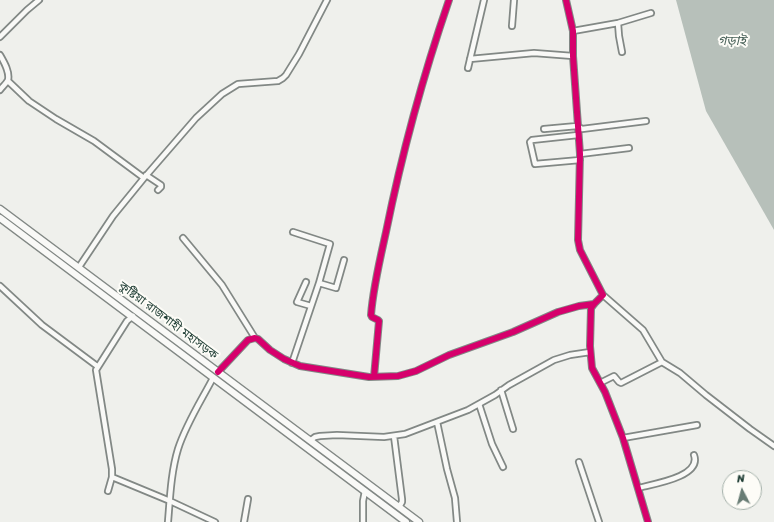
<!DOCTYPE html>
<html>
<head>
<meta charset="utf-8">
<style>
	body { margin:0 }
	#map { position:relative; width:774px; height:522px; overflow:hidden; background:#eff0ec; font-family:Sriracha,sans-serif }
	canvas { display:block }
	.north { position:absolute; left:722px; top:470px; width:40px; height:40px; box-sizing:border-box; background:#fdfcf7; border:1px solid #a4b0a9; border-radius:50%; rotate:354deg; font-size:11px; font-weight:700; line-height:16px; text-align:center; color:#1f3d34 }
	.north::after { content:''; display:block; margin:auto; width:14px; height:18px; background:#687c74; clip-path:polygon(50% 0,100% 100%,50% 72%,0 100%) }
</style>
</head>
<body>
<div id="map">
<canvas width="774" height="522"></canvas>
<div class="north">N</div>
</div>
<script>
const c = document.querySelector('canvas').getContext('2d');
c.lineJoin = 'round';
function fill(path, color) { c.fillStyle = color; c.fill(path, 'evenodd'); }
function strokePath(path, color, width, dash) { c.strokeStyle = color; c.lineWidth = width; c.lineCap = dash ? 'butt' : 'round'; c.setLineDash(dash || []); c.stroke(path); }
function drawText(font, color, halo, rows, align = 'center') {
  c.font = font + ' Sriracha,"Noto Sans Bengali",sans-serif'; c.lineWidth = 4; c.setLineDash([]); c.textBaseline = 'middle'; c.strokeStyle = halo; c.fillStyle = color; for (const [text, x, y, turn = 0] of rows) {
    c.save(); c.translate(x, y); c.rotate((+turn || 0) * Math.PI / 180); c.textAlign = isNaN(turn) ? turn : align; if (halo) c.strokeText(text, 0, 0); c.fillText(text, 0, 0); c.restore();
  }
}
const water = new Path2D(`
	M676 0H774V230L706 111Z`);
const minor = new Path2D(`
	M566 0 573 31V56L580 154 578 240 580 250 603 295 594 304 591 308 590 346 592 368 605 392 623 438 648 522
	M618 23 619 36 622 52
	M512 26 514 0
	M573 31 618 23 651 13
	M0 37 27 10 39 0
	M0 55C4 62 10 72 8 80 6 84 2 87 0 90
	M470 59 534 53 573 56
	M468 68 484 0
	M8 81 29 101 56 119 94 141 144 178
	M544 129 577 126 582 129 646 121
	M578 135 532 140 530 142 535 164 580 160
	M580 154 629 148
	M146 175 161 185V187L158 190
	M183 238 222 285 255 338
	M79 267 113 216 144 178 196 118 222 94 238 84 278 81 283 78 286 75 299 54 327 0
	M306 282 297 302 311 306
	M319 283 336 288 344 260
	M0 286 42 325 97 366
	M603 295 643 330 662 362 680 373 706 395 750 429 774 446
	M292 363 319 283 330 244 293 232
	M218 372 248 340 255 338 258 339 270 350 284 359 300 366 369 377 398 376 416 371 449 355 513 332 558 312 579 306 594 304
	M374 377 379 321 378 320 372 317 371 315C373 288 380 259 386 232 402 153 423 76 449 0
	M600 383 614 376 619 382 621 383 662 362
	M501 390 513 429
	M479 404 492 444 503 467
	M437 422 447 469 455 498 457 522
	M394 436 402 499V502L399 507
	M623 438 697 425
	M311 440 315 437 320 436 337 435 384 437 405 434 468 410 495 395 509 385 554 360 570 355 590 352
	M579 462 599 522
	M112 477 170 501 215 522
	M638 488C653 484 702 477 694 455
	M108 491 112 477V469L96 370 127 321 133 316
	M168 522C170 498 171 472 178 449 186 424 201 401 213 378
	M244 522 248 499
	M363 522V501L365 491`);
const highway = new Path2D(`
	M0 209 419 522
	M0 218 406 522`);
const cycleway = new Path2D(`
	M566 0 573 31V56L580 154 578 240 580 250 603 295 594 304 591 308 590 346 592 368 605 392 623 438 648 522
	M218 372 248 340 255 338 258 339 270 350 284 359 300 366 369 377 398 376 416 371 449 355 513 332 558 312 579 306 594 304
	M374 377 379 321 378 320 372 317 371 315C373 288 380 259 386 232 402 153 423 76 449 0`);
const streetNames = [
	["কুষ্টিয়া রাজশাহী মহাসড়ক",168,321,37]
];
const waterNames = [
	["গড়াই",732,42]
];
fill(water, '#b7c0ba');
strokePath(minor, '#828885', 8);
strokePath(highway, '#828885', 9);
strokePath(minor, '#f9f9f7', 4.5);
strokePath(highway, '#f9f9f7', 6);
strokePath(cycleway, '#d6006c', 6);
drawText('12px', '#1f3d34', '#fdfcf7', streetNames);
drawText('italic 13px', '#455e56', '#fdfcf7', waterNames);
</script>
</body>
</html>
